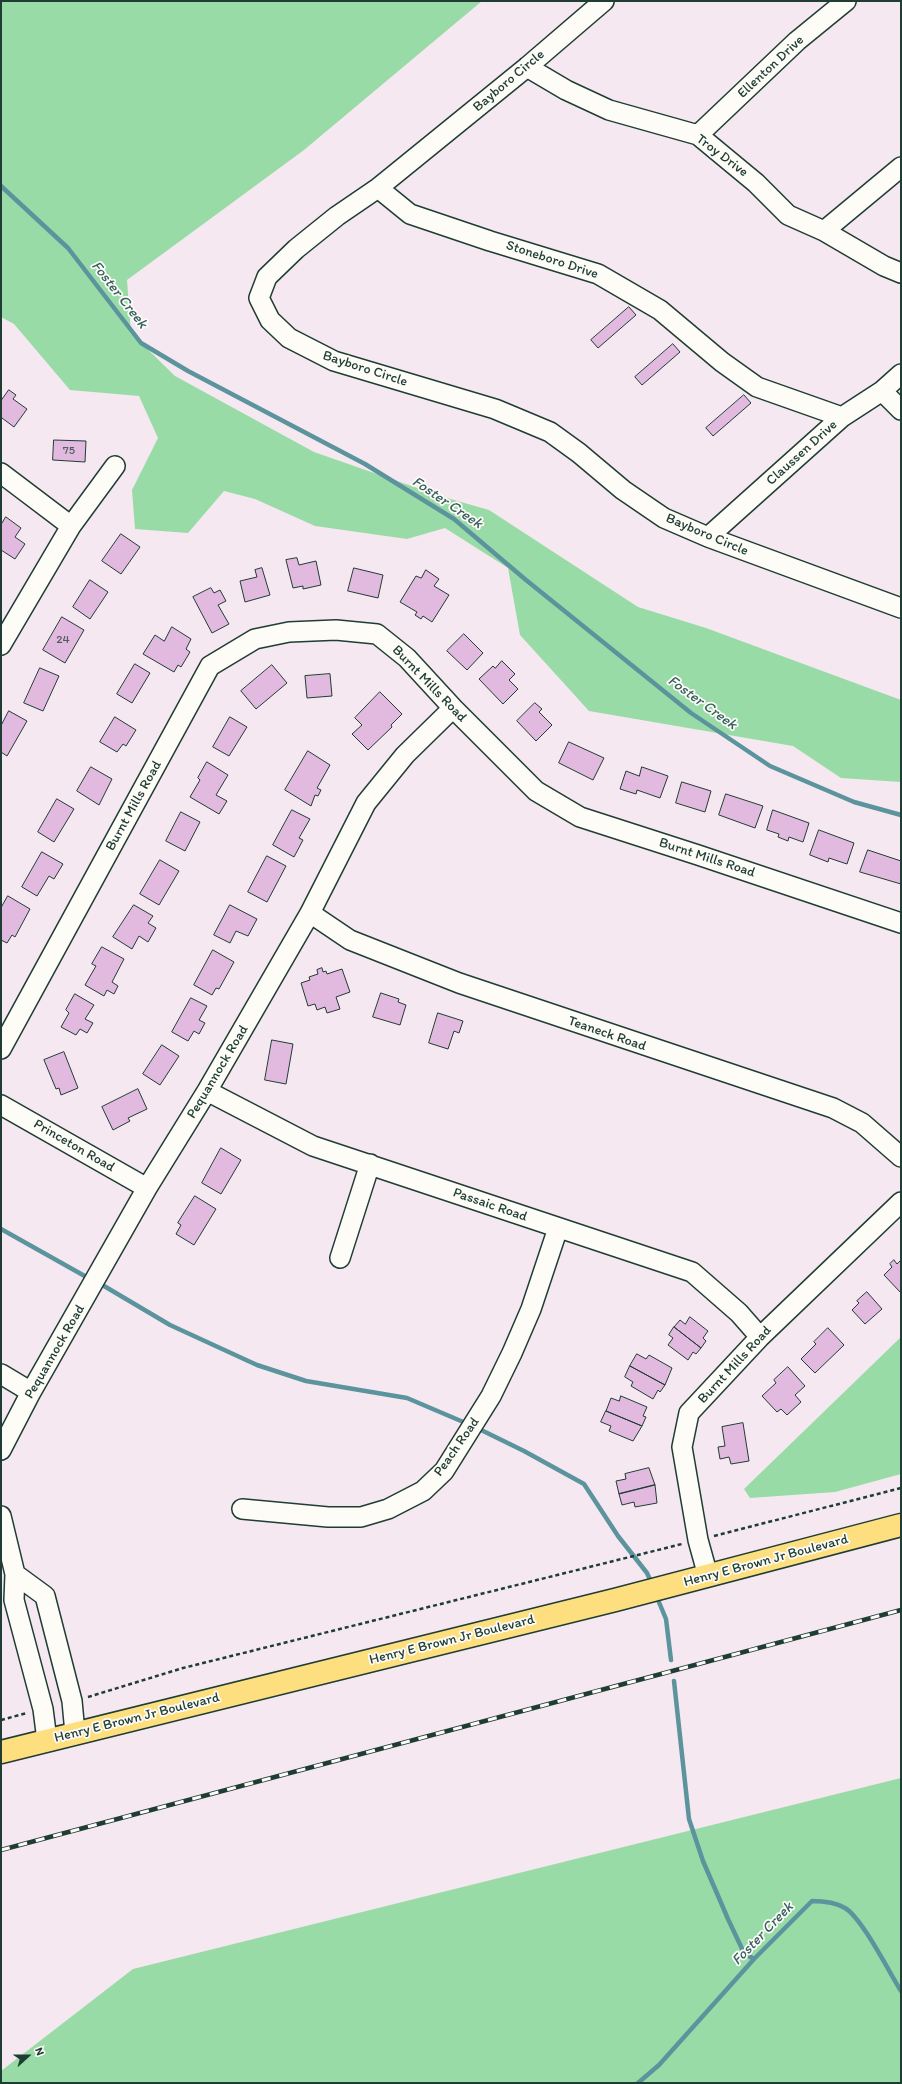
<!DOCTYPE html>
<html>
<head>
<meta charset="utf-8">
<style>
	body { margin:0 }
	#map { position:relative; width:902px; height:2084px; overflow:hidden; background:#f5e8f0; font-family:Itim,sans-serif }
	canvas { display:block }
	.frame { position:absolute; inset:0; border:2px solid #1f3d34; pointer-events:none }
	.north { position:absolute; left:8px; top:2036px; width:40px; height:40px; -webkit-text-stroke:3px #fdfcf7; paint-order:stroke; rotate:69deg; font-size:11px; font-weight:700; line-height:16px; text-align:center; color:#1f3d34 }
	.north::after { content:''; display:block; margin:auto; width:14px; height:18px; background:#1f3d34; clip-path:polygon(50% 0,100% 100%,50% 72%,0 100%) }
</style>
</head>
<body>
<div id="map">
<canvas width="902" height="2084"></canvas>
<div class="frame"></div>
<div class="north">N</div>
</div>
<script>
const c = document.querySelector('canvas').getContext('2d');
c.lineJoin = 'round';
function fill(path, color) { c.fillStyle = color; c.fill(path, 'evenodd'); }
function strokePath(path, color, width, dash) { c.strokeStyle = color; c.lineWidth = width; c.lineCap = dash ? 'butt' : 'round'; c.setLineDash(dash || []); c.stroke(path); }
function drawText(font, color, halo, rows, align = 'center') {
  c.font = font + ' Itim,sans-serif'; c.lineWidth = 3.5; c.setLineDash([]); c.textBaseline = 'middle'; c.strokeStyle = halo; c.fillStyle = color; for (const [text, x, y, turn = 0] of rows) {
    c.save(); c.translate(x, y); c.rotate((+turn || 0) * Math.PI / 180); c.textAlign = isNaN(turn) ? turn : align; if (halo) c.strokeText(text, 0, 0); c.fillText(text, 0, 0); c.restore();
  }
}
const green = new Path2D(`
	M1 1H482L304 150 127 280 131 333 175 376 314 452 440 496 489 510 638 607 706 628 901 700V782L841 778 793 746 589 711 520 635 508 568 445 528 407 539 315 526 255 499 224 491 188 533 135 529 132 490 158 438 139 396 70 390 14 324 1 317Z
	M901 1337V1474L835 1492 750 1498 744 1489Z
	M901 1778V2083H1V2071L133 1969Z`);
const stream = new Path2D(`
	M1 186 68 248 141 343 188 371 365 464 454 519 526 580 691 713 770 766 854 802 901 815
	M1 1229 90 1279
	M99 1283 170 1325 257 1365 306 1381 407 1398 468 1424
	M477 1428 524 1451 584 1484 618 1536 647 1573 652 1584
	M656 1595 666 1619 671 1660
	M674 1681 689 1819 703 1861 728 1919 744 1953 754 1959
	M638 2083 659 2065 754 1959 812 1901C823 1901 835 1902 845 1908 862 1918 889 1972 901 1991`);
const building = new Path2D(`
	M629 307 636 315 598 348 591 340Z
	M673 344 680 352 642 385 635 377Z
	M9 390 16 395 13 399 27 409 14 427 2 418 1 420V401Z
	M744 395 751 403 713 436 706 428Z
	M54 440 86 441 85 462 53 460Z
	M6 517 21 528 15 537 25 544 15 559 1 550V525Z
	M121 534 140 547 121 574 102 561Z
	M297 558 299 565 316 561 321 585 303 589V586L293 588 286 560Z
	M262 568 270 595 245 602 240 581 257 577 255 570Z
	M354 568 383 575 378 598 348 591Z
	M426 570 439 579 434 586 449 595 432 622 423 616 421 619 415 615 417 612 400 602 416 576 421 578Z
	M90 580 108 592 90 619 73 607Z
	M211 588 214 593 220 590 226 601 218 605 229 624 212 633 193 597Z
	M62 617 84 630 65 663 43 650Z
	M172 627 191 639 186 649 190 652 181 667 178 665 174 672 143 654 155 635 164 641Z
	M464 634 483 653 467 670 447 651Z
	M502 661 515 674 509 680 518 689 503 704 479 679 493 666 495 668Z
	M135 664 150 673 132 703 117 694Z
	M272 665 287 683 256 709 241 691Z
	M40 668 59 676 43 711 24 703Z
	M330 674 332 696 307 698 305 676Z
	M380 692 402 714 391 725 392 727 368 750 352 734 362 725 355 718Z
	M535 703 542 709 539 712 552 725 536 741 517 721Z
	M9 711 27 721 7 756 1 752V726Z
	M115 717 136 730 126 746 123 744 117 752 100 742Z
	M230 717 247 727 229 756 213 747Z
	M569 742 604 758 593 780 559 763Z
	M308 751 330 765 317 788 321 790 318 796 315 795 311 806 285 790Z
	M207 762 228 775 216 795 227 801 219 814 190 797 200 780 198 778Z
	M91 767 112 779 99 805 77 791Z
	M642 767 668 776 660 798 637 790 636 794 620 789 626 771 639 776Z
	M682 782 711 791 705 812 676 803Z
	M726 794 763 806 755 828 719 815Z
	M57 799 74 809 54 842 38 832Z
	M292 810 310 819 299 838 303 840 294 857 273 845Z
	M773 810 809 823 803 842 789 837 788 841 778 837 779 834 767 830Z
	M181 812 200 822 185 851 166 841Z
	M819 830 854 843 847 864 829 858 828 862 810 855Z
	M868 850 901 861V884L860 872Z
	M42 852 63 864 54 879 49 876 37 896 22 887Z
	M267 856 286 866 267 902 248 892Z
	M160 860 179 871 159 905 140 894Z
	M8 896 30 909 15 937 12 935 7 943 1 940V908Z
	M134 905 153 916 148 923 156 928 148 942 139 936 132 949 113 937Z
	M230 905 257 919 248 936 236 931 230 943 214 935Z
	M102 947 124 959 112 982 118 986 114 994 107 990 104 996 85 985 96 966 92 964Z
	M213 950 234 962 219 989 216 988 212 995 194 985Z
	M322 968 323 972 326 971 327 974 342 969 350 992 336 997 340 1009 327 1013 325 1007 317 1010 315 1004 308 1006 301 983 310 980 309 977 318 974 317 970Z
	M381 993 399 999 398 1002 406 1005 400 1025 373 1017Z
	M75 994 94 1005 85 1019 93 1023 87 1033 80 1029 76 1035 61 1027 69 1013 66 1010Z
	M191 998 207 1006 199 1020 205 1023 199 1034 194 1031 188 1041 172 1032Z
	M438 1013 463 1021 459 1033 454 1031 448 1049 429 1043Z
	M272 1040 293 1044 286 1084 265 1080Z
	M162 1045 179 1056 160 1085 143 1074Z
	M64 1052 78 1088 61 1095 59 1088 56 1089 44 1060Z
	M138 1089 147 1109 128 1118 130 1121 113 1130 102 1107Z
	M221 1148 241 1160 221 1194 202 1183Z
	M195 1196 216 1209 194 1245 176 1234 181 1225 178 1223Z
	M894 1260 897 1264 901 1260V1293L884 1275 892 1267 890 1264Z
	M867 1292 882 1309 865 1324 852 1310 859 1303 857 1301Z
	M690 1317 708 1331 703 1338 706 1341 701 1348 674 1327 680 1320 685 1324Z
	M674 1327 701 1348 696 1354 693 1352 688 1360 668 1345 673 1338 669 1335Z
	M828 1328 844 1345 815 1373 801 1359 816 1344 814 1342Z
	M637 1354 646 1359 649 1355 672 1368 665 1385 630 1366Z
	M630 1366 665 1385 660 1392 658 1390 653 1399 631 1386 633 1382 625 1377Z
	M788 1367 805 1386 795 1395 801 1402 787 1415 781 1409 777 1412 762 1396 776 1383 774 1380Z
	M621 1396 647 1407 643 1416 646 1417 642 1426 606 1411 611 1398 619 1401Z
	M606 1411 642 1426 633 1441 609 1431 611 1426 601 1422Z
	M743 1423 749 1461 731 1464 729 1457 720 1459 718 1447 725 1446 722 1427Z
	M649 1468 655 1485 619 1494 616 1481 626 1479 625 1474Z
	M655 1485 657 1503 635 1507 634 1502 622 1505 619 1494Z`);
const path = new Path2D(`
	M714 1536 901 1488
	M88 1697 183 1668 682 1544
	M1 1720 27 1713`);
const minor = new Path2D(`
	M604 1 527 67 378 188 337 216 296 249 267 277 259 298 270 320 289 338 334 361 495 409 550 432 579 453 623 490 664 518 708 537 901 608
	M527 67 566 90 609 110 698 135 756 183 788 215 824 231 884 266 901 273
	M698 135 797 41 846 1
	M378 188 410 214 490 241 598 274 660 310 722 362 757 387 842 417
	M824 231 901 167
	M882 391 901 410
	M1 473 71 526 1 645
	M71 526 115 466
	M708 537 842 417 882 391 901 374
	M310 913 350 940 459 983 833 1108 862 1123 901 1157
	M1 1049 210 666 255 639 289 632 336 630 377 634 407 658 453 708 536 791 580 817 698 855 901 923
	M207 1091 313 1146 692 1272 739 1313 760 1337
	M1 1105 147 1188
	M340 1258 370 1164
	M1 1374 31 1392
	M1 1450 31 1392 147 1188 207 1091 310 913 366 803 405 755 453 708
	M242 1509 328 1517H361L388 1509 423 1491 444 1471 491 1396 512 1353 531 1309 558 1228
	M1 1516 15 1574 14 1600 43 1709 47 1740
	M15 1574 45 1596 72 1701 75 1733
	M708 1576 698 1540 682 1447 689 1413 760 1337 901 1202`);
const major = new Path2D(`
	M1 1752 615 1600 901 1525`);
const rail = new Path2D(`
	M1 1850 901 1610`);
const numberNames = [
	["75",69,451],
	["24",63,640]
];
const streetNames = [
	["Ellenton Drive",771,67,-43],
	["Bayboro Circle",509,81,-40],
	["Troy Drive",722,156,37],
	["Stoneboro Drive",552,260,18],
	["Bayboro Circle",365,369,18],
	["Claussen Drive",802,453,-42],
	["Bayboro Circle",707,535,23],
	["Burnt Mills Road",429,684,46],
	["Burnt Mills Road",134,806,-61],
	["Burnt Mills Road",707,858,18],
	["Teaneck Road",607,1034,19],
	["Pequannock Road",218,1072,-59],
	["Princeton Road",74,1146,30],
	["Passaic Road",490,1205,19],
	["Pequannock Road",55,1352,-60],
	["Burnt Mills Road",735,1365,-47],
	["Peach Road",457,1447,-55],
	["Henry E Brown Jr Boulevard",766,1561,-15],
	["Henry E Brown Jr Boulevard",452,1640,-14],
	["Henry E Brown Jr Boulevard",137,1718,-14]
];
const waterNames = [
	["Foster Creek",119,295,52],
	["Foster Creek",447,503,34],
	["Foster Creek",702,703,36],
	["Foster Creek",763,1934,-46]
];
fill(green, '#99dba6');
strokePath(stream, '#5c949e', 4.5);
fill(building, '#e2b9df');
strokePath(building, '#1f3d34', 1);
strokePath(minor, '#1f3d34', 22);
strokePath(major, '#1f3d34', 25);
strokePath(path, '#1f3d34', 2.5, [4, 3]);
strokePath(minor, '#fdfcf7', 19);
strokePath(major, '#fedf80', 22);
strokePath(rail, '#1f3d34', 4.5);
strokePath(rail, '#fdfcf7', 3, [9]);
drawText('12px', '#505c5f', null, numberNames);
drawText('14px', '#1f3d34', '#fdfcf7', streetNames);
drawText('italic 15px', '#386160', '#fdfcf7', waterNames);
</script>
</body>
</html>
